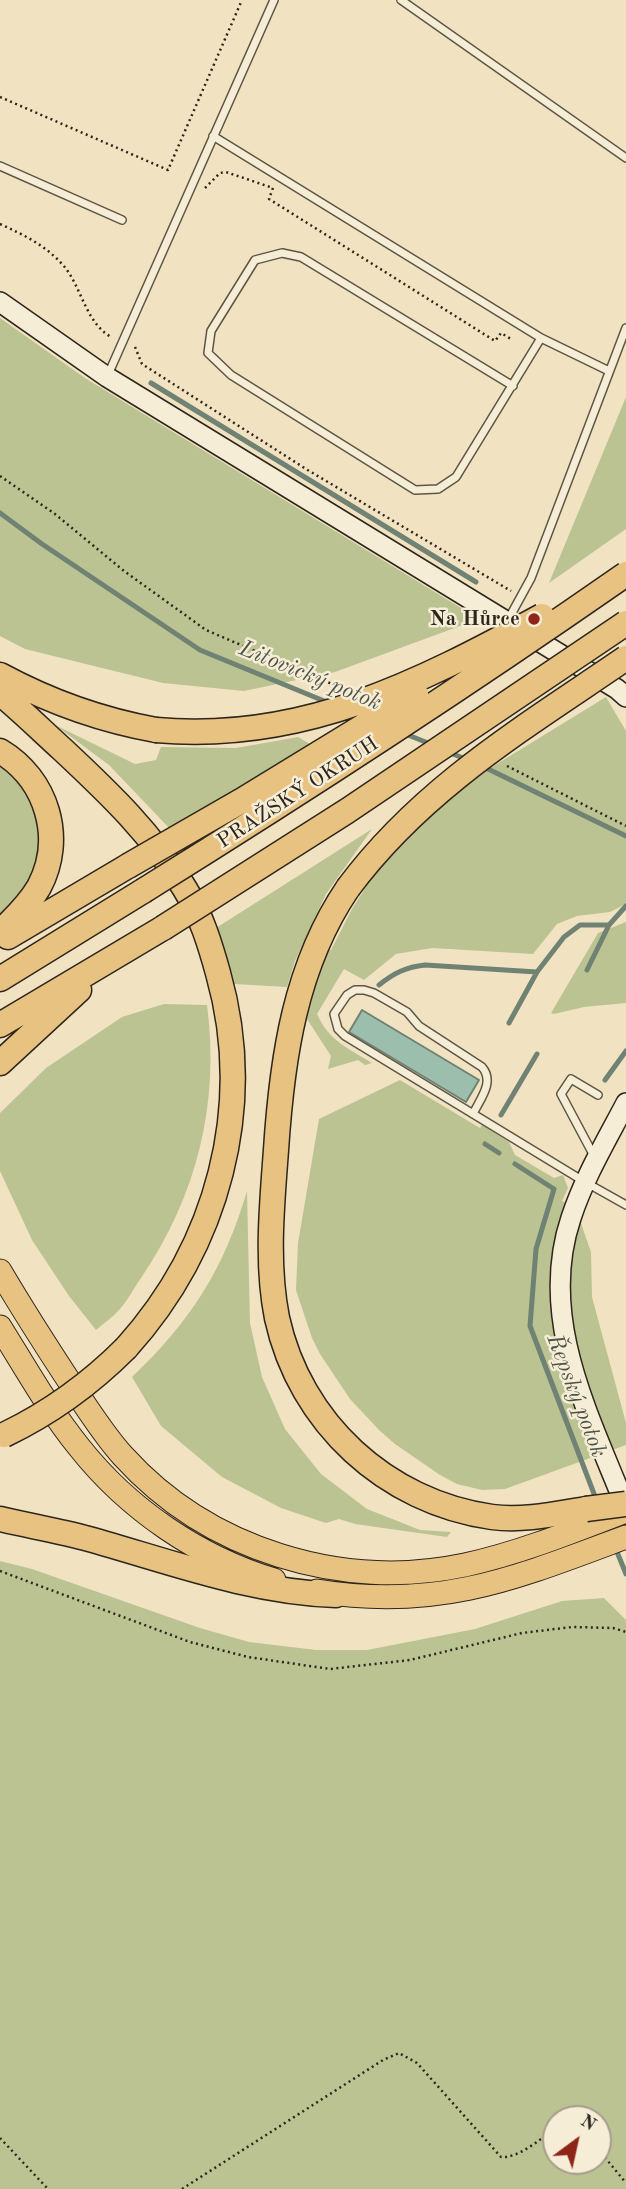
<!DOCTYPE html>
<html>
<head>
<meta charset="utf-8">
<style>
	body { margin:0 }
	#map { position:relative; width:626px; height:2189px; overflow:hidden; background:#f1e3c1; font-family:"Old Standard TT",serif }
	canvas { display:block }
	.north { position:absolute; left:542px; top:2105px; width:70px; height:70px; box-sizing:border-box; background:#f6edd7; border:2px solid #a69d8c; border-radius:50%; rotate:33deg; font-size:19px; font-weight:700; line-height:28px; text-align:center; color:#2e261c }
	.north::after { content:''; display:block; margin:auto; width:24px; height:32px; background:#8f2418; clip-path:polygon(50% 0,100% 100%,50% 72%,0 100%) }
</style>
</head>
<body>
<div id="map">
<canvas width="626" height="2189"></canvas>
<div class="north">N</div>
</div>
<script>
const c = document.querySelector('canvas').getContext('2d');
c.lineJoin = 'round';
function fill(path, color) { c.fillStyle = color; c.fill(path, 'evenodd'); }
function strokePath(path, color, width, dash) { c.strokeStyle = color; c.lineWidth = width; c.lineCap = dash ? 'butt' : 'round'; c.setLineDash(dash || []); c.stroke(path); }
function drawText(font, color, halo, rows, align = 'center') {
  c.font = font + ' "Old Standard TT",serif'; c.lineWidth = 5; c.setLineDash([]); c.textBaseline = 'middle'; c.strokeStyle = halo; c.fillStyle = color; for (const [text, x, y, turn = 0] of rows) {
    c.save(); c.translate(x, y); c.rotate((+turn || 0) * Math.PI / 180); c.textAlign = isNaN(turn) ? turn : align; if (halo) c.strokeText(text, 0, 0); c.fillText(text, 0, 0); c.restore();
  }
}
const green = new Path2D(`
	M0 318 85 378 479 619 335 672 244 691 163 683 25 649 0 636Z
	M626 397V529L549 583Z
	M606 697 626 731V904L610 912 577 916 557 924 533 954 432 948 396 954 364 980 344 969 317 1014C329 1041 348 1048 372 1063L365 1065 358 1060 328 1069 331 1056 307 1019 317 978 328 950H331L352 909 369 882 419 822 474 778Z
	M55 725 135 764 156 760 161 747 236 748 298 737 315 747 171 830 109 765Z
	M0 759 23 781 43 827 36 877 0 919Z
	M372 829 326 894 295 961 287 987 234 984 216 928Z
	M626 922V1003L584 1007 554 1014 551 1013 598 933Z
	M164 1004 207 1005C220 1103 197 1196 141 1278 134 1288 128 1300 120 1309 113 1317 104 1323 96 1330L69 1296 32 1240 0 1171V1113L46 1068 122 1017Z
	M400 1080 480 1128 482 1125 509 1142 515 1155 554 1178 563 1175 568 1188 562 1201 576 1209 591 1252 592 1297 626 1423V1445L505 1489 482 1490 457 1484 440 1475 395 1444 379 1430 350 1399 320 1354 312 1338 296 1290 298 1243 319 1119Z
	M247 1191 250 1323 262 1377 285 1429 321 1474 367 1509 420 1530 451 1532 447 1537 355 1524 339 1519 326 1523 281 1508 222 1477 161 1426 132 1377C191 1321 224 1269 247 1191Z
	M0 1561 32 1569 200 1628 249 1642 316 1650H367L475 1629 562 1601 604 1598 626 1620V2189H0ZM598 2119V2161H556V2119Z`);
const water = new Path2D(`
	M362 1010 479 1080 466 1102 349 1032Z`);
const stream = new Path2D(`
	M151 383 476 582
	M0 513 42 544 200 650 329 703
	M403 733 433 745
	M448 752 468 760
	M484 767 626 836
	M587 970 609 925 626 906
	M379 985C394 973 406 967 425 965L537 972 564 937 580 925H609
	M509 1023 537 972
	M605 1080 626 1051
	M501 1115 537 1054
	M485 1144 499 1153
	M515 1164 554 1189 536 1249 530 1326 596 1499
	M615 1547 626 1574`);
const path = new Path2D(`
	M0 97 168 170 242 0
	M205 188 220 173 226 172 273 188 269 199 495 341 501 333 511 339
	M0 224C24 235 45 245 63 265 82 287 85 322 111 337
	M135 347 142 364 306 469 511 591
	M0 476 55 514 124 571 206 630 339 687
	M507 766 626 826
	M0 1571 190 1642 248 1657 330 1669 410 1660 522 1633 572 1627 613 1628 626 1632
	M0 2138 48 2189
	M598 2149 626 2183
	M182 2189 383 2060 399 2053 417 2063 501 2157C520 2158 541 2138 556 2128`);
const service = new Path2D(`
	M401 0 626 158
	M213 136 541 338 609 371
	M0 166 122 220
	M107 377 274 0
	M513 386 301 257 282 253 255 260 211 331 208 353 231 375 415 490 438 489 456 477 541 338
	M508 620 531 578 626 328
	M473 1114C480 1099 495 1082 482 1067L419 1026 407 1012 374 993 364 990H355L347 995 334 1014 338 1029 345 1036 585 1182 626 1205
	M594 1156 561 1094 571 1079 598 1095`);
const secondary = new Path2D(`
	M0 302 107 377 617 689 626 697
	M626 1103C606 1141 584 1178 571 1218 537 1319 590 1416 626 1508`);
const trunk = new Path2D(`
	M0 1271C23 1310 48 1349 73 1387 89 1411 104 1435 123 1456 208 1550 342 1591 465 1565 520 1553 574 1531 626 1511
	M0 1327C25 1367 49 1410 79 1447 128 1509 198 1557 274 1580
	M317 1591C438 1611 516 1578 626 1537`);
const motorway = new Path2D(`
	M0 675C50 702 100 720 156 730
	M0 693C22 711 42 731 63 750 109 793 153 835 185 889 201 915 210 944 218 973 256 1107 218 1246 126 1348
	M0 751C47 779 65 838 39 887 29 904 15 918 0 932
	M348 888C295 966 282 1058 276 1150 272 1205 266 1263 277 1318 300 1423 386 1502 492 1517 523 1521 555 1514 586 1509
	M8 937 128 866
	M0 979 143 891
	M0 1025 163 928
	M0 1063 79 990
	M0 1519C30 1526 60 1531 89 1539 171 1562 250 1592 336 1595`);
const motorwayBridge = new Path2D(`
	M156 730C302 743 418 683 542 616
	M128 866 241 801 416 694
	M348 888C422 788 525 727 626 658
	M143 891C307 789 468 684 626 574
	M163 928 347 811 626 623
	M4 1435C50 1413 90 1384 126 1348
	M586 1509 626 1504`);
const markers = [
	[534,619,7,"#8f2418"]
];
const poiNames = [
	["Na Hůrce",520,619]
];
const streetNames = [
	["PRAŽSKÝ OKRUH",298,793,-33]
];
const waterNames = [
	["Litovický potok",310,676,22],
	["Řepský potok",576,1396,69]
];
fill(green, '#bbc392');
fill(water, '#9cbfad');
strokePath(water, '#708273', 2);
strokePath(stream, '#708273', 5);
strokePath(service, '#5f5545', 10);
strokePath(secondary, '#2e261c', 22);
strokePath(trunk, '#2e261c', 25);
strokePath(motorway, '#2e261c', 27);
strokePath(path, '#2e261c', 2.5, [2, 3.5]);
strokePath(service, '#f6edd7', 7);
strokePath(secondary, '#f6edd7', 19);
strokePath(trunk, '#e8c280', 23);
strokePath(motorway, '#e8c280', 24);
strokePath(motorwayBridge, '#2e261c', 27, []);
strokePath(motorwayBridge, '#e8c280', 24);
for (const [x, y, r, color] of markers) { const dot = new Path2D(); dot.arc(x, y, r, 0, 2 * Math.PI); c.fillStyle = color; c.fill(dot); strokePath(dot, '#f6edd7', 2.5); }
drawText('bold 21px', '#2e261c', '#f6edd7', poiNames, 'right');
drawText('21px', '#2e261c', '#f6edd7', streetNames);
drawText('italic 23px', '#4f5448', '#f6edd7', waterNames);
</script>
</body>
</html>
